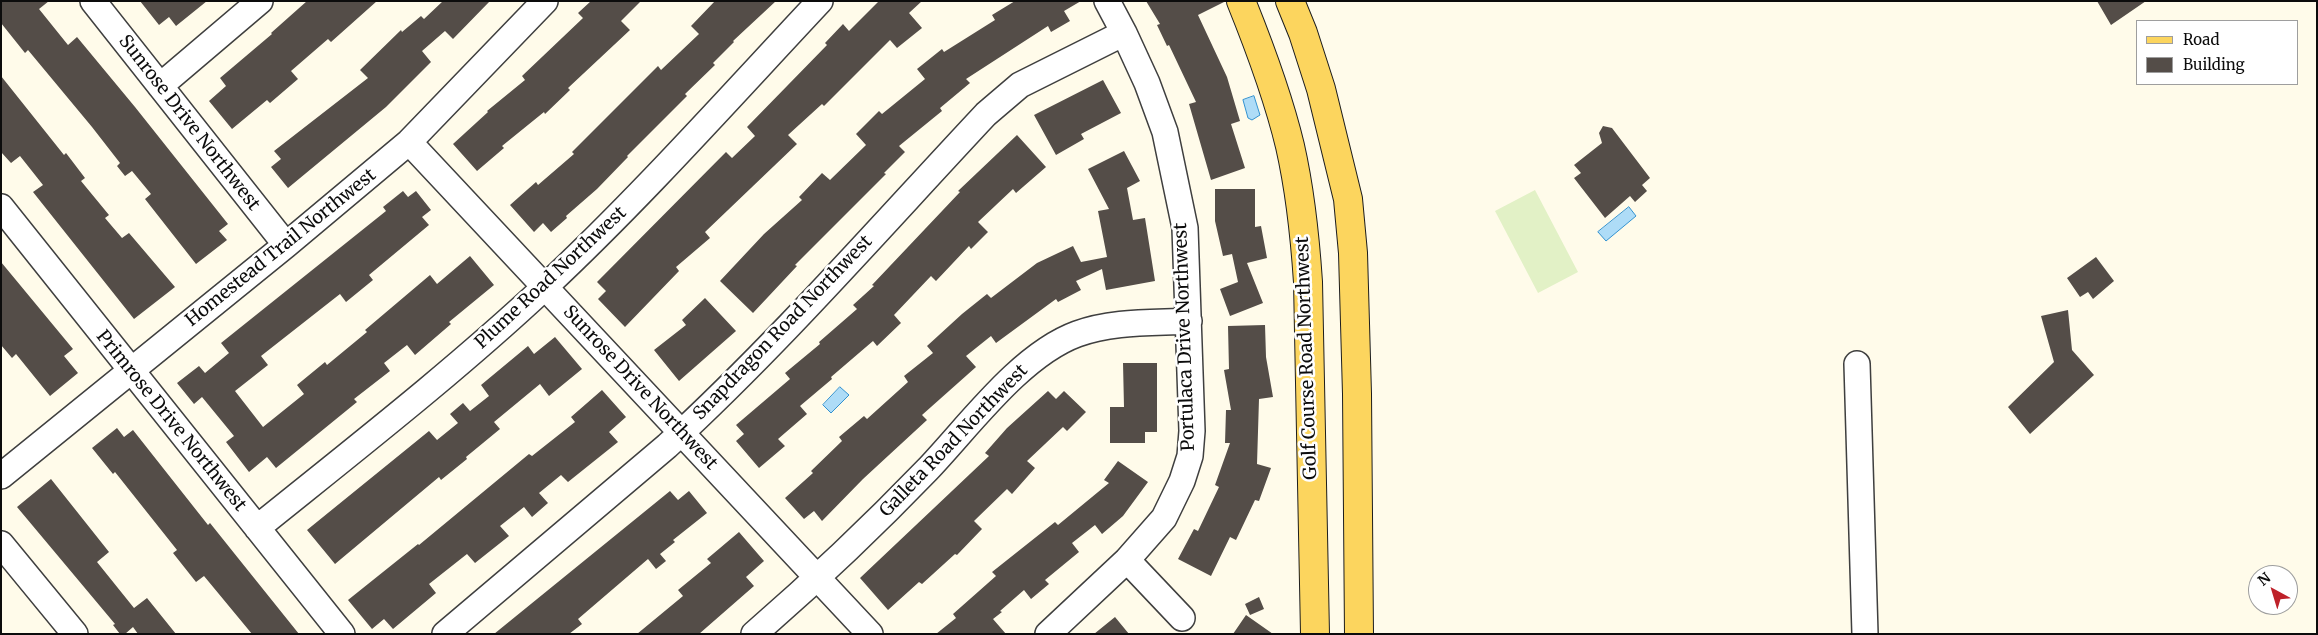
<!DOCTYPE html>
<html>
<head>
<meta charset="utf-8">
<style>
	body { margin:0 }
	#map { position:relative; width:2318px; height:635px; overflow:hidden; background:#fffbea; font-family:Merriweather,serif }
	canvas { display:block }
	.frame { position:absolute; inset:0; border:2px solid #0c0c0c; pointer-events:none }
	.legend { position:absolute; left:2136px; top:20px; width:162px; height:65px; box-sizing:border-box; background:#fff; border:1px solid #9e9e9e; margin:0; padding:6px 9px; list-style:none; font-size:15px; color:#0c0c0c }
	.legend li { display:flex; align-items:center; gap:10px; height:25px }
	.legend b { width:25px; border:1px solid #9e9e9e }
	.north { position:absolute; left:2248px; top:565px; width:50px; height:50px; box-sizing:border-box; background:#fff; border:1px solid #9e9e9e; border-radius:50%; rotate:321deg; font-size:14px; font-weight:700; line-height:20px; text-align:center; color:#0c0c0c }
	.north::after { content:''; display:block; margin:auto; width:18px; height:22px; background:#be2129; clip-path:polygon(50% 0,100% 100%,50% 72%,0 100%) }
</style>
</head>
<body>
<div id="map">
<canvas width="2318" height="635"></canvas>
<div class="frame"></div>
<ul class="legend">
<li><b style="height:6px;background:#fcd55e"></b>Road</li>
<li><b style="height:14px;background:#544d48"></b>Building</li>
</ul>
<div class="north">N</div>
</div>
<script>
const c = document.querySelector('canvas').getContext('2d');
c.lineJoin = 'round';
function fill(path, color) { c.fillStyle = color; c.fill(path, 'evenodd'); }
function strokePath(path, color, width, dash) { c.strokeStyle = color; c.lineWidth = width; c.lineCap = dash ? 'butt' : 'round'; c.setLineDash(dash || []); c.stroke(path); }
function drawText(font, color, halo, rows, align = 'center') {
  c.font = font + ' Merriweather,serif'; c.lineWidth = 5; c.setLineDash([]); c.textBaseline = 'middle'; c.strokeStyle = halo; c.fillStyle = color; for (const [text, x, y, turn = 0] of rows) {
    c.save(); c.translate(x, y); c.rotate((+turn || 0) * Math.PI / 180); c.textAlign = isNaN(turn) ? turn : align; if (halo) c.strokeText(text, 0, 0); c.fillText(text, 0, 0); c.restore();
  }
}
const pitch = new Path2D(`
	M1535 190 1578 272 1538 293 1495 211Z`);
const water = new Path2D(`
	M1254 96 1260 115 1252 120 1248 118 1243 100Z
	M1629 207 1636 216 1606 241 1598 232Z
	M840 387 849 395 831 413 823 405Z`);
const building = new Path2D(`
	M1 1H49L39 9 68 45 77 37 135 107 228 224 219 231 227 240 196 264 145 199 151 194 132 171 125 176 117 166 120 163 92 127 28 50 25 53 1 23Z
	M140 1H207L176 26 169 17 159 25Z
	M307 1H377L331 42 328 39 291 71 298 79 270 103 267 100 232 129 209 101 226 86 220 78 272 34 271 33Z
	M443 1H490L453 39 445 31 422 51 431 62 386 107 288 188 271 167 281 159 274 151 368 78 360 70 401 30 402 32 421 16 424 19Z
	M591 1H641L621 21 630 30 568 88 570 90 545 114 544 112 502 146 504 148 477 171 453 144 488 112 487 111 525 80 522 76 583 18 578 13Z
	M715 1H776L733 41 734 42 713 63 715 65 685 94 687 96 627 156 628 157 597 189 566 216 567 218 551 232 543 223 534 232 510 205 536 182 538 185 574 154 572 152 658 66 661 70 699 34 691 26Z
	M879 1H922L909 13 922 28 897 48 890 40 824 106 822 104 788 135 797 144 705 232 710 238 676 267 679 271 625 327 598 299 606 291 597 282 726 152 732 158 755 136 747 127 827 45 825 43 843 24 849 31Z
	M1015 1H1081L1064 11 1070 21 1051 32 1048 26 966 79 970 83 940 108 942 111 899 146 905 152 884 173 886 174 795 265 797 266 753 313 720 281 764 234 802 200 799 197 822 173 830 180 866 145 856 134 879 111 882 114 925 79 917 69 942 49 944 52 995 20 992 15Z
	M1146 1H1226L1198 15 1227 77 1240 121 1231 124 1245 168 1211 180 1189 104 1196 102 1169 45 1167 46 1157 25 1160 24Z
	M2097 1H2146L2111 25Z
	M1 76 64 155 66 153 85 178 81 181 109 215 105 218 122 238 129 233 175 287 134 319 33 192 43 185 20 156 11 163 1 152Z
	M1103 80 1121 113 1081 134 1084 139 1056 155 1034 115Z
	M1603 126 1612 128 1650 178 1642 185 1647 191 1635 202 1630 196 1605 218 1574 178 1581 173 1574 165 1602 143 1599 133Z
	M1017 135 1046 167 1016 193 1013 189 978 222 988 232 971 249 969 246 936 281 931 276 894 315 901 323 877 346 873 341 831 377 832 379 800 406 807 414 778 439 785 446 759 468 736 441 744 434 736 425 790 379 785 373 820 344 819 342 857 309 853 305 874 286 872 285 960 192 958 191Z
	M1124 151 1140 181 1127 188 1133 220 1145 218 1155 281 1106 290 1102 269 1076 281 1081 290 1058 302 1056 299 996 343 991 336 966 356 976 367 922 415 927 420 863 479 822 521 814 511 804 519 785 498 813 473 811 471 842 441 839 437 864 416 867 419 908 382 904 376 933 353 927 346 962 314 987 294 991 298 1037 263 1073 246 1081 262 1107 257 1098 211 1109 209 1088 169Z
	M1215 189H1255V227L1261 226 1267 258 1247 263 1263 303 1230 316 1220 289 1238 282 1232 254 1223 256 1215 221Z
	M403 191 408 197 416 191 431 210 422 217 429 225 369 275 373 280 346 302 340 294 261 356 268 365 235 391 263 427 304 394 297 385 325 362 327 365 367 332 365 330 430 275 437 284 470 256 494 285 449 322 451 324 415 355 407 345 384 363 390 371 354 399 357 402 276 468 267 457 249 472 226 442 234 436 202 397 194 404 177 383 199 366 205 373 229 353 221 343 386 211 383 207Z
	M2096 257 2114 281 2093 299 2088 292 2080 297 2067 278Z
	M1 262 73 349 64 356 78 373 50 396 16 354 12 358 1 345Z
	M705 298 736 331 679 381 654 350 686 325 682 320Z
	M2068 310 2072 350 2094 375 2030 434 2008 407 2054 362 2041 316Z
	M1265 325 1266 357 1273 397 1259 399 1257 464 1271 468 1259 501 1255 500 1236 540 1230 537 1211 576 1178 559 1194 529 1198 531 1219 487 1215 485 1230 443H1225L1226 410H1231L1224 370 1229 369 1228 326Z
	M555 337 582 369 549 396 540 384 494 422 500 429 466 457 467 459 441 480 439 477 335 564 307 530 429 431 437 440 458 423 450 414 463 403 470 411 489 396 481 385 528 346 534 354Z
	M1123 363H1157V432H1145V443H1110V407H1124Z
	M602 390 626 417 609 432 618 442 568 482 561 475 539 493 548 503 532 517 524 507 500 526 509 536 475 563 467 554 429 584 436 593 393 629 384 619 372 629 348 600 418 544 419 545 529 454 532 456 575 422 571 417Z
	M1048 391 1056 399 1064 391 1086 412 1067 431 1063 427 1027 461 1035 468 1012 494 1007 489 974 521 982 529 957 555 955 554 922 584 919 582 888 610 860 578 989 456 985 453 1007 428Z
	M117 428 124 437 133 430 208 525 210 523 238 558 299 634H252L204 576 196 582 173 553 177 550 115 472 113 474 92 448Z
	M1118 461 1148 482 1123 516 1102 534 1095 525 1072 543 1079 552 1045 580 1049 584 1031 599 1024 590 1000 611 1002 612 993 619 1006 634H936L956 618 953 614 996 576 992 572 1055 522 1058 525 1109 483 1104 480Z
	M51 479 109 552 97 562 134 608 147 598 176 634H138L133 627 125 634H120L113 625 115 624 17 507Z
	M670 491 678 500 689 491 707 513 673 540 675 542 660 554 666 561 656 569 648 559 578 619 582 624 569 634H494Z
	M739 532 764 561 746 577 754 586 699 634H637L683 596 678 590 711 563 707 559Z
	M1259 597 1264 609 1250 615 1245 604Z
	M1246 615 1273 634H1233Z
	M1115 617 1129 634H1094Z`);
const minor = new Path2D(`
	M93 1 286 245
	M160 86 260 1
	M409 142 870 634
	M1 207 342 634
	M1857 364 1865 634
	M1 476 286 245 409 142 545 1
	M257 528C355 449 454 372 546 286 642 196 730 97 820 1
	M1 544 75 634
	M1127 560 1182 618
	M445 634 667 446C780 342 881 226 986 114L1020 85 1124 33
	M754 634C814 582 872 527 927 470 969 426 1020 355 1077 334 1112 321 1152 323 1189 321
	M1048 634 1127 560 1164 518 1182 481 1190 456 1192 431 1185 228 1165 132 1147 83 1124 33 1107 1`);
const major = new Path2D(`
	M1241 1C1260 48 1278 96 1290 146 1300 190 1305 237 1308 282L1315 634
	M1290 1 1303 33 1321 89 1348 199 1353 253 1357 394 1359 634`);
const streetNames = [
	["Sunrose Drive Northwest",189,123,52],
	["Homestead Trail Northwest",281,248,-39],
	["Plume Road Northwest",551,278,-43],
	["Snapdragon Road Northwest",783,328,-46],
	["Portulaca Drive Northwest",1185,337,-92],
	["Golf Course Road Northwest",1307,358,-92],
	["Sunrose Drive Northwest",640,388,47],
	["Primrose Drive Northwest",171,421,51],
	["Galleta Road Northwest",954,441,-46]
];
fill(pitch, '#e2f1c6');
fill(water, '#aedcf7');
strokePath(water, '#3392d0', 1);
fill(building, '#544d48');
strokePath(minor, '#3f3f3f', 28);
strokePath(major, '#1d1d1d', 30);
strokePath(minor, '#fff', 25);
strokePath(major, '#fcd55e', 28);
drawText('18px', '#0c0c0c', '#fff', streetNames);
</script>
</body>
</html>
